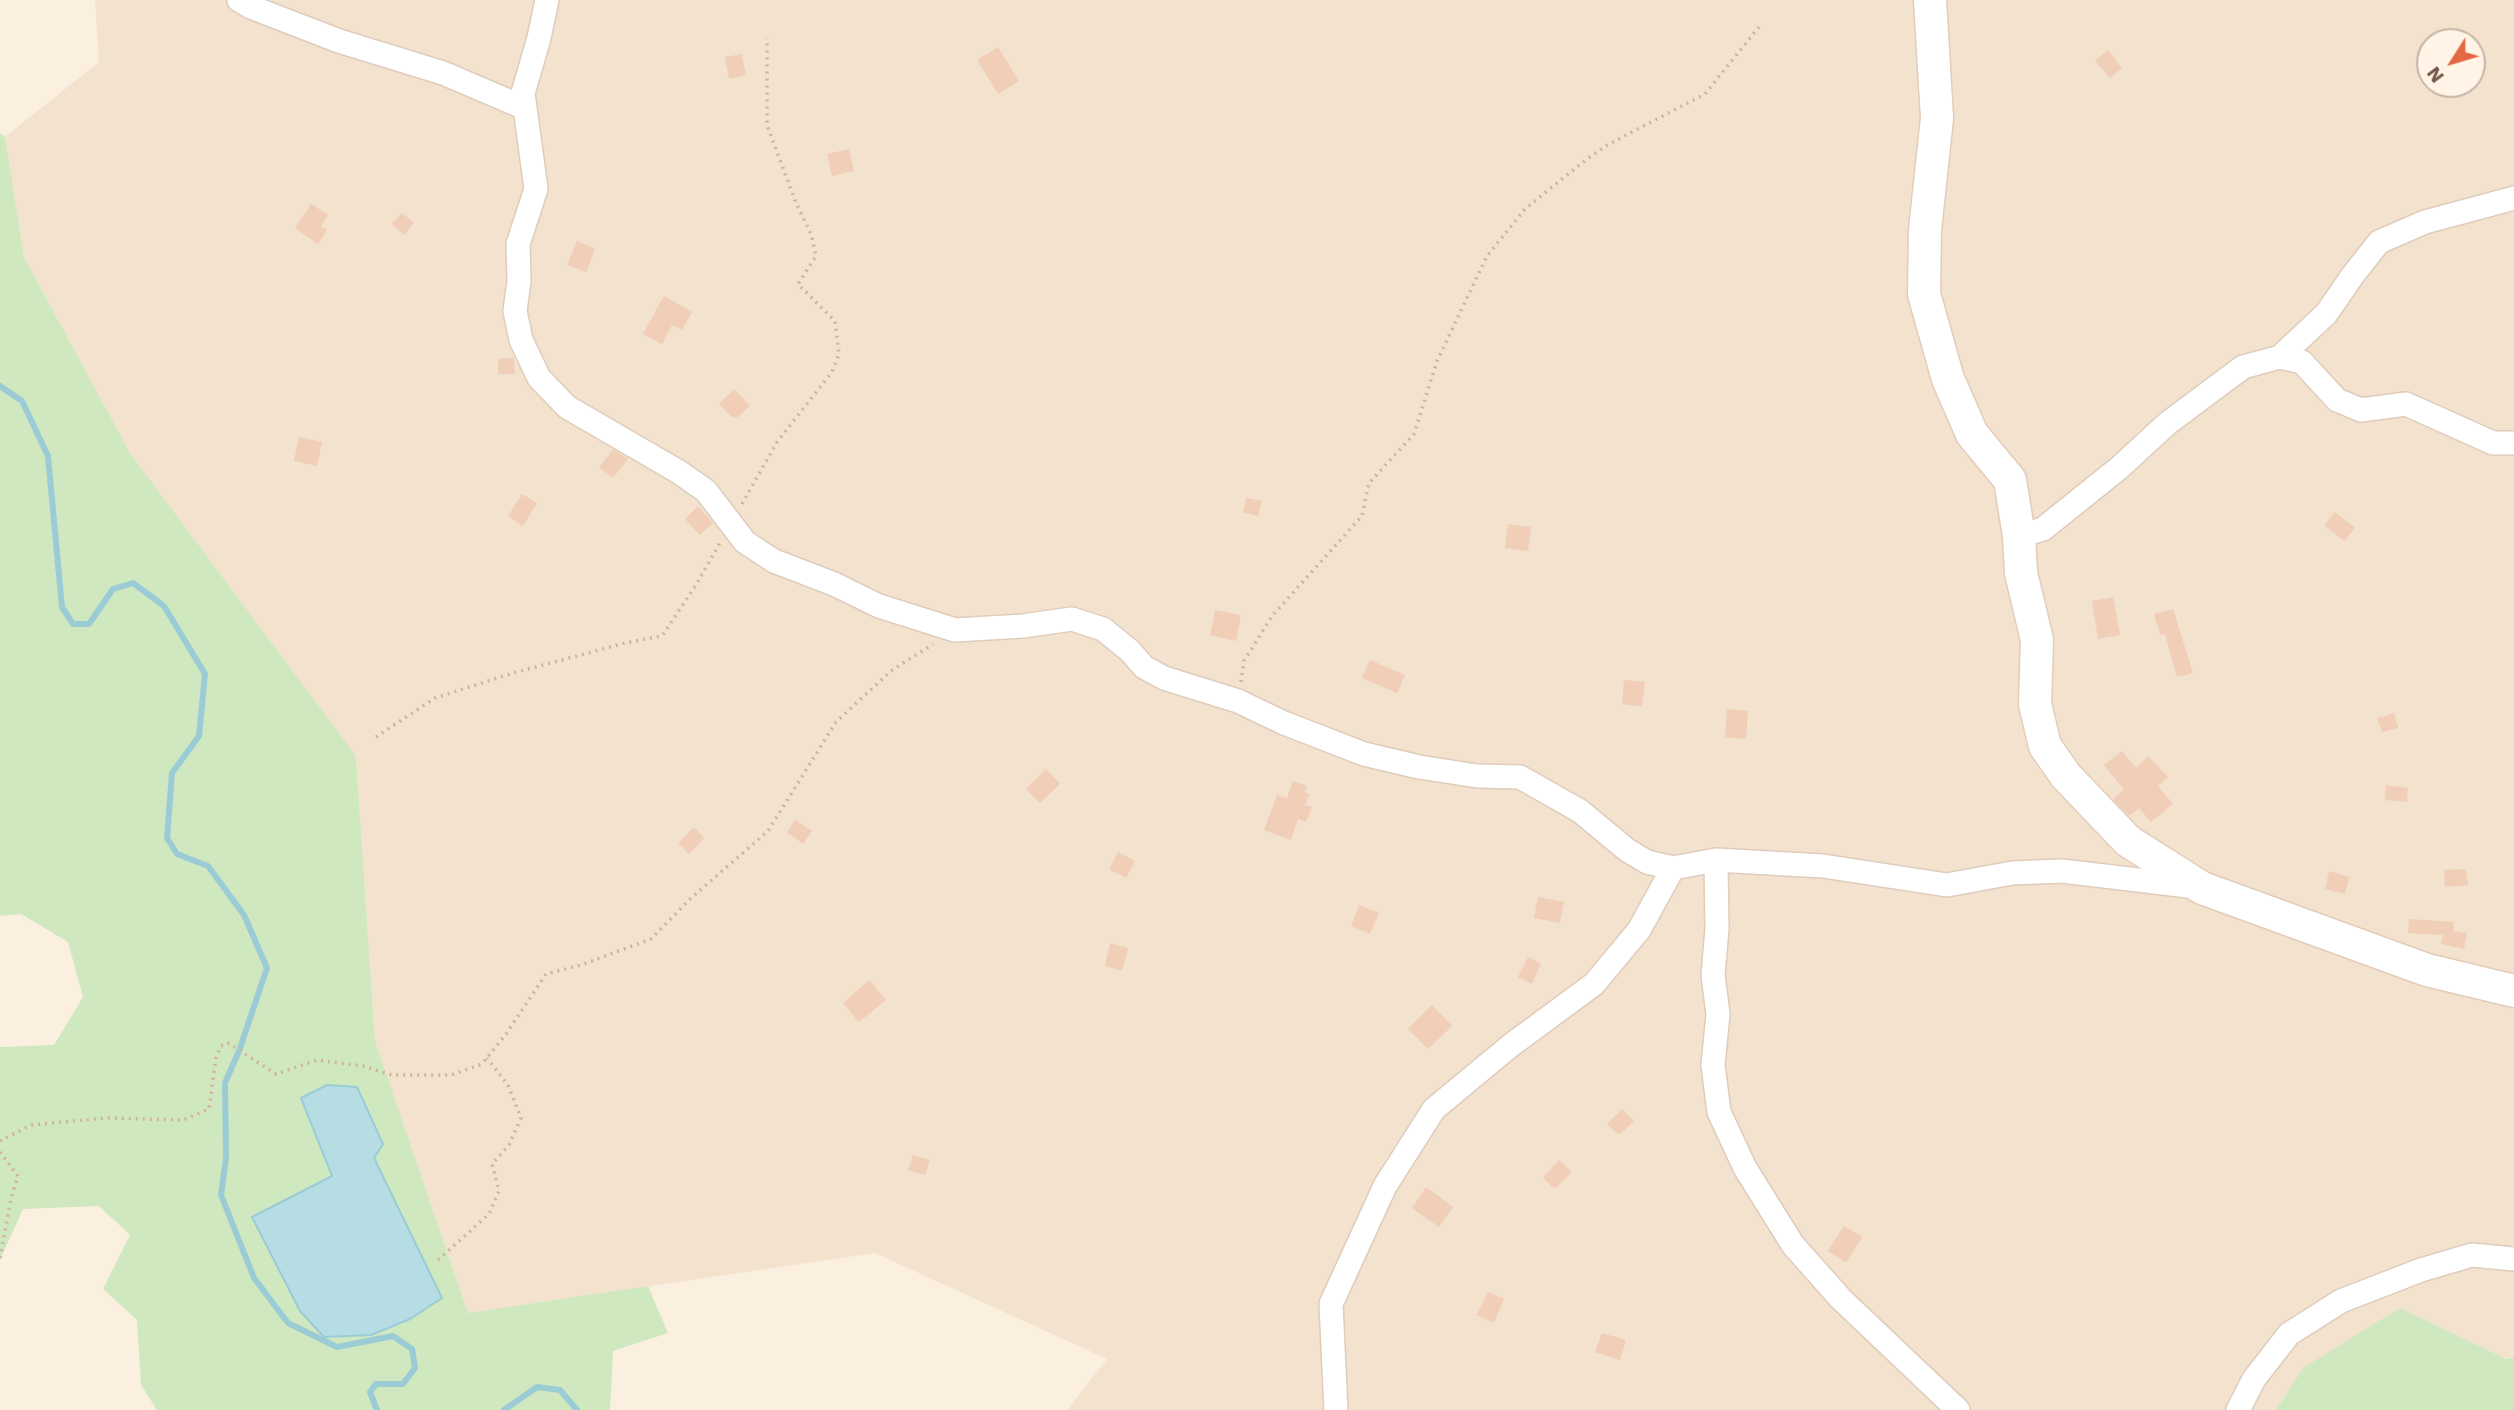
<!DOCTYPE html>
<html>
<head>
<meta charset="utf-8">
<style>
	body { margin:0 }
	#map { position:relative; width:2514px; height:1410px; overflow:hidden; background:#fbf0df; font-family:"Work Sans",sans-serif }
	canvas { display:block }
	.north { position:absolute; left:2416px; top:28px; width:70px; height:70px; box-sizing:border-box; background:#fff4e5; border:2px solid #c6b5a6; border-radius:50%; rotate:233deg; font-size:19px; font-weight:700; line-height:28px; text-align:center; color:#705648 }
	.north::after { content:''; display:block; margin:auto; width:24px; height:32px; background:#e36946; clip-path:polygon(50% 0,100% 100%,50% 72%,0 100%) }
</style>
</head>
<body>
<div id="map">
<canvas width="2514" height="1410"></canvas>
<div class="north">N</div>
</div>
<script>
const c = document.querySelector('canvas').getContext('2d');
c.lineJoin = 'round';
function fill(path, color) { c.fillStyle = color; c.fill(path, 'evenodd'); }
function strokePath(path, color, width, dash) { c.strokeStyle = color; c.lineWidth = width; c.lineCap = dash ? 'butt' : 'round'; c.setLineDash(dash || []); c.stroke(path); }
const residential = new Path2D(`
	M95 0H2514V1357L2303 1368 2276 1410H1067L1107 1359 875 1253 468 1313 375 1041 356 756 130 453 24 257 5 137 99 62ZM2430 42H2472V84H2430Z`);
const green = new Path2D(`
	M0 133 5 137 24 257 130 453 356 756 375 1041 468 1313 648 1286 668 1333 613 1351 610 1410H157L141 1385 137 1320 103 1289 130 1235 99 1206 23 1209 0 1260V1047L54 1045 83 997 68 942 21 914 0 916ZM374 1158 441 1298 410 1319 371 1335 324 1337 332 1176Z
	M2400 1308 2506 1359 2514 1357V1410H2276L2303 1368Z`);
const water = new Path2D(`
	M327 1085 357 1087 383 1144 374 1158 442 1298 410 1319 371 1335 324 1337 300 1311 252 1217 332 1176 301 1098Z`);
const stream = new Path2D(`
	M0 386 22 401 48 456 62 607 73 624H89L113 589 133 583 164 606 205 674 199 736 172 773 167 838 177 854 208 866 244 915 267 968 239 1051 225 1083 226 1158 221 1195 254 1278 288 1323 337 1347 393 1336 412 1349 415 1368 403 1384H376L370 1392 377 1410
	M504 1410 537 1387 560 1390 577 1410`);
const building = new Path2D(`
	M998 47 1019 81 998 94 977 60Z
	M2108 50 2122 68 2110 78 2095 61Z
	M742 54 746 75 729 79 725 57Z
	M849 149 854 171 832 176 827 154Z
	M311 204 328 215 321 226 327 230 318 244 295 228Z
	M402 213 414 223 404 235 392 224Z
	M577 241 595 249 586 272 567 265Z
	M664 296 692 312 682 330 672 325 662 344 643 334Z
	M498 359 514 358 515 374H498Z
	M734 389 750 406 738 417H732L719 404Z
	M299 437 322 442 317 466 294 461Z
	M613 450 628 459 613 478 599 467Z
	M522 494 537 503 523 526 508 516Z
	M1246 498 1262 501 1258 516 1243 512Z
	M698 506 713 523 700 535 685 519Z
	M2335 512 2355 528 2344 541 2324 525Z
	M1508 524 1531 527 1528 551 1505 548Z
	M2113 597 2120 635 2098 639 2092 601Z
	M2173 609 2193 673 2177 677 2165 634 2160 635 2154 614Z
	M1215 610 1241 615 1236 641 1210 635Z
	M1370 660 1405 675 1397 693 1362 678Z
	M1624 680 1645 682 1642 707 1622 704Z
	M1727 709 1748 711 1746 739 1725 737Z
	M2394 713 2398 728 2382 732 2377 718Z
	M2122 751 2136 768 2148 756 2168 777 2158 786 2173 804 2151 822 2139 808 2129 816 2113 799 2124 790 2104 765Z
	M1046 769 1060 784 1040 803 1026 789Z
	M1293 781 1307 786 1305 793 1309 794 1305 805 1312 807 1306 822 1298 819 1291 840 1264 830 1277 795 1287 798Z
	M2386 785 2408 788 2407 802 2385 800Z
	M795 820 812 831 803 844 787 832Z
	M694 827 704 838 689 854 678 843Z
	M1118 852 1135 861 1126 878 1109 869Z
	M2466 869 2468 885 2445 887 2444 870Z
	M2329 871 2349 877 2345 894 2325 889Z
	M1538 897 1564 902 1560 923 1534 918Z
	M1359 905 1379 913 1370 934 1351 926Z
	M2409 919 2454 922 2453 931 2467 933 2464 949 2441 944 2443 935 2408 933Z
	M1110 943 1128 948 1122 971 1105 966Z
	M1528 957 1541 964 1532 984 1518 977Z
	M869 980 886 1000 859 1022 843 1003Z
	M1432 1005 1452 1026 1428 1049 1408 1029Z
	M1622 1109 1634 1121 1619 1135 1607 1124Z
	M913 1155 930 1160 925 1175 908 1170Z
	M1559 1160 1572 1172 1555 1189 1543 1178Z
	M1426 1187 1453 1207 1439 1227 1412 1208Z
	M1844 1226 1862 1237 1846 1263 1828 1251Z
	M1488 1292 1504 1299 1494 1323 1477 1315Z
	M1602 1333 1626 1340 1620 1360 1595 1352Z`);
const path = new Path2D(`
	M742 504 777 442 832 372 839 354 835 321 798 284 816 256 811 234 796 203 767 125V38
	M1241 682 1244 661 1272 616 1362 516 1369 483 1414 434 1437 361 1487 256 1525 209 1583 162 1607 145 1705 94 1759 27
	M376 737 435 698 513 673 625 643 662 636 696 585 721 541
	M0 1141 31 1125 105 1118 183 1120 209 1109 216 1058 221 1046 228 1043 276 1074 317 1060 363 1066 392 1075H451L482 1064 506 1034 546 974 581 965 651 939 690 899 768 831 836 722 891 671 933 644
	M0 1152 18 1176 11 1199 0 1258
	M438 1260 489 1214 499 1191 492 1164 509 1145 521 1118 508 1085 487 1058`);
const street = new Path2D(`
	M239 0 251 7 339 41 443 73 525 108
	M547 0 539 38 523 93 536 189 518 244 519 281 515 311 521 340 539 378 567 407 679 472 706 491 745 542 774 561 834 584 879 606 955 630 1023 626 1072 619 1103 629 1130 651 1144 667 1164 678 1238 701 1284 723 1364 754 1419 767 1477 776 1520 777 1580 811 1627 850 1647 862 1673 868 1716 860 1823 866 1947 885 2012 873 2062 871 2197 887
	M2280 357 2326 314 2353 275 2379 242 2425 222 2514 198
	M2019 536 2043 529 2119 468 2168 423 2243 367 2280 357 2302 362 2337 400 2361 410 2406 404 2493 443H2514
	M1716 860 1717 929 1713 975 1718 1014 1713 1065 1719 1112 1745 1168 1793 1245 1841 1299 1958 1410
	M1336 1410 1331 1304 1385 1186 1434 1109 1510 1046 1594 984 1639 930 1673 868
	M2238 1410 2254 1379 2289 1334 2341 1301 2421 1270 2472 1255 2514 1259`);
const secondary = new Path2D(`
	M1930 0 1937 118 1925 230 1924 294 1948 379 1972 434 2010 480 2019 536 2021 573 2037 640 2035 704 2045 746 2066 776 2128 841 2202 888 2427 970 2514 991`);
fill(residential, '#f2e2ce');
fill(green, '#cfe8bf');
fill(water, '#b5dde3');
strokePath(water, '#9bccd5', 2);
strokePath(stream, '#9bccd5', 6);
fill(building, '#f0ceb8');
strokePath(street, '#dfccbc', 26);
strokePath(secondary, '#e3cdba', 35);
strokePath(path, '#d4b19b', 3.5, [2, 5]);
strokePath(street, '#fff', 23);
strokePath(secondary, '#fff', 32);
</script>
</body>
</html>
